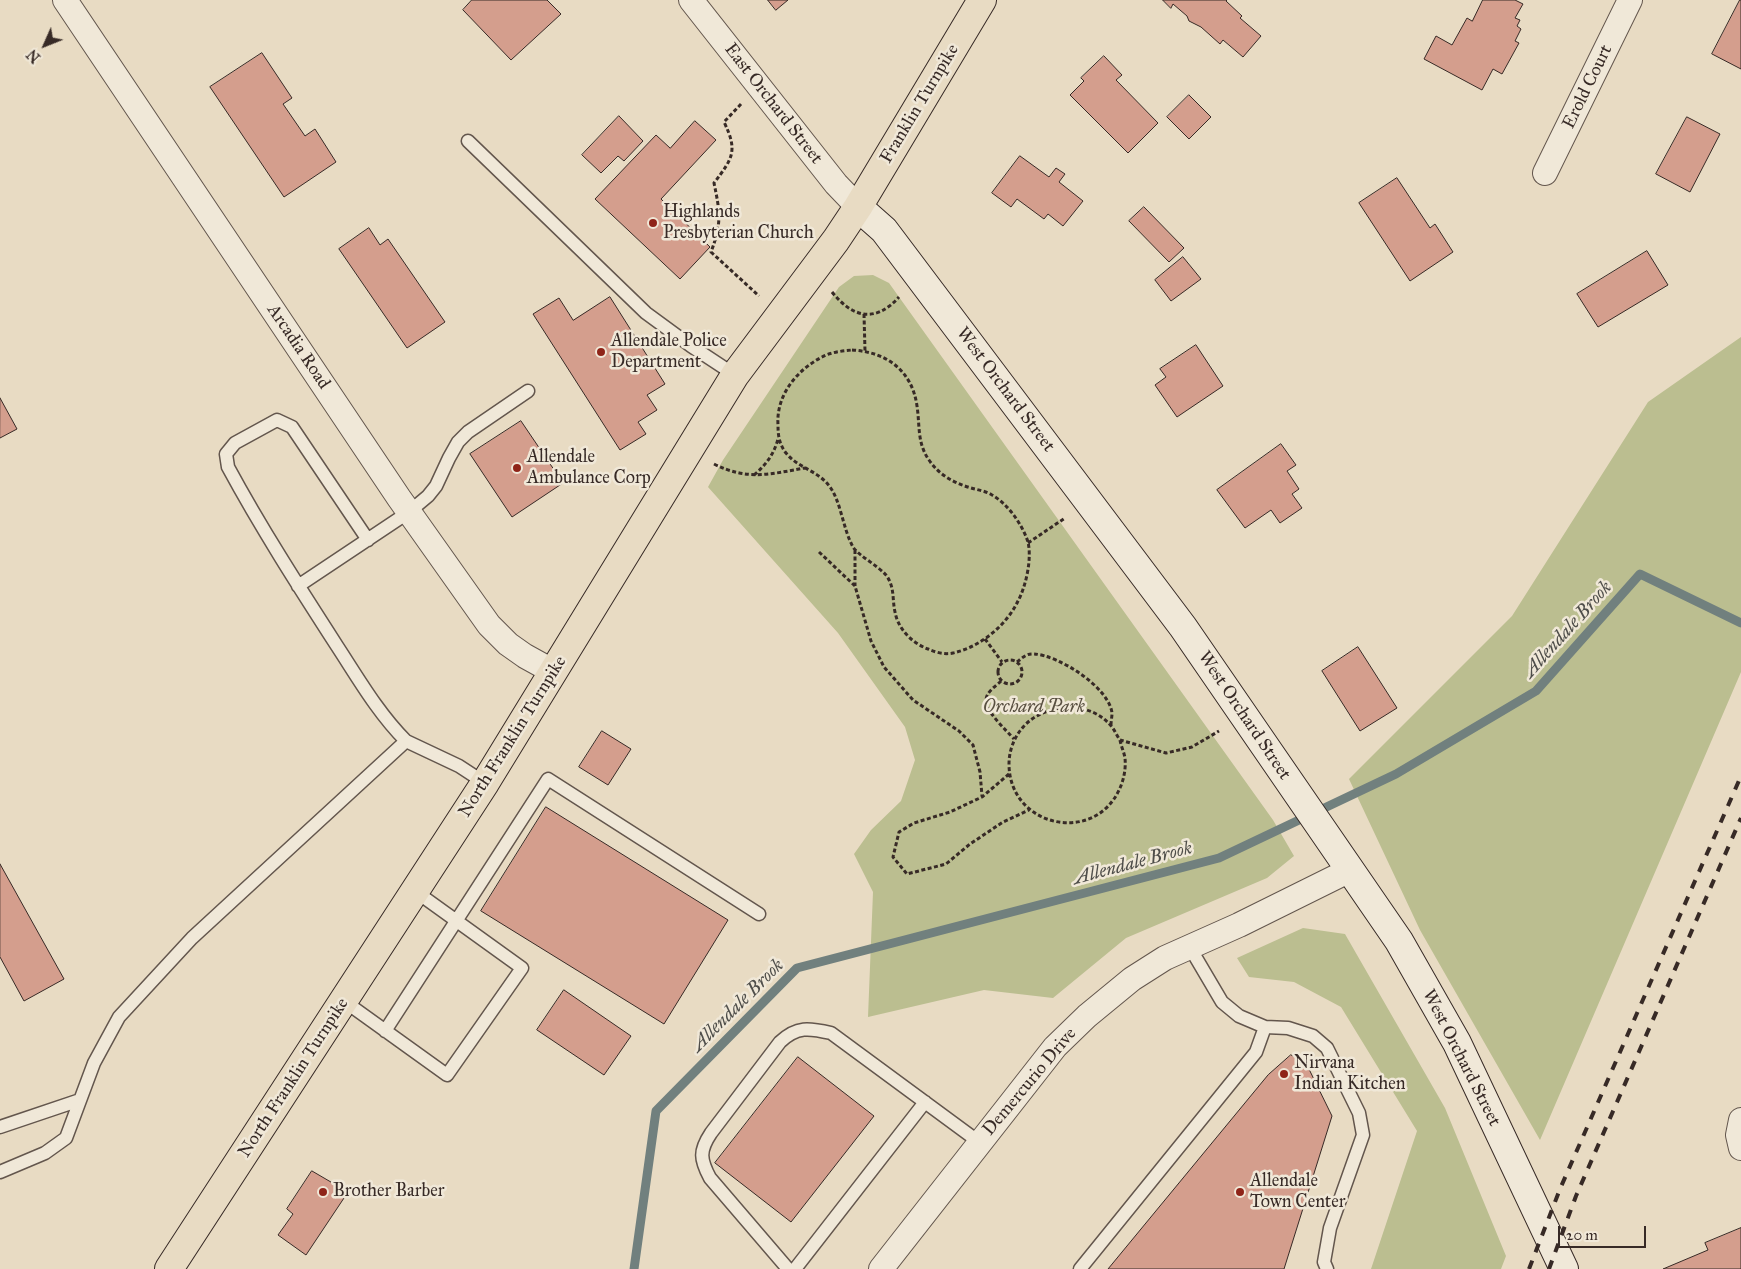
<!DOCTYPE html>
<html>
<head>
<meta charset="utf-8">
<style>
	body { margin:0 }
	#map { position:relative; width:1741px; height:1269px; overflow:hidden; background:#e8dbc3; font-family:"IM FELL Great Primer",serif }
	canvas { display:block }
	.north { position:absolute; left:20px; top:20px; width:50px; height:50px; -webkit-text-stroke:4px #f0e8d8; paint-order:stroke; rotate:226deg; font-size:14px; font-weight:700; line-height:20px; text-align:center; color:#372a26 }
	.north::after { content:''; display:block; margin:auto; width:18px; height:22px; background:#372a26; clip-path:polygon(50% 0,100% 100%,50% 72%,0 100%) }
	.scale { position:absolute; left:1558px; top:1226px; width:88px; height:22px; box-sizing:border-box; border:2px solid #372a26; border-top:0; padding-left:6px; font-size:15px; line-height:18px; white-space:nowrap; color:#372a26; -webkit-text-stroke:4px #f0e8d8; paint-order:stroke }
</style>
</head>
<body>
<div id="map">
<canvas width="1741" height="1269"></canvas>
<div class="north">N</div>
<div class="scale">20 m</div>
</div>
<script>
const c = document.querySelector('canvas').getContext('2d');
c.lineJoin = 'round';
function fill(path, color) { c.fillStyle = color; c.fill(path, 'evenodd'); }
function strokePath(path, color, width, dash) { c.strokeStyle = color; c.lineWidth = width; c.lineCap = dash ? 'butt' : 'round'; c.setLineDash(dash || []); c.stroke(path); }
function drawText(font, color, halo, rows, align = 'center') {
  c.font = font + ' "IM FELL Great Primer",serif'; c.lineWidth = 5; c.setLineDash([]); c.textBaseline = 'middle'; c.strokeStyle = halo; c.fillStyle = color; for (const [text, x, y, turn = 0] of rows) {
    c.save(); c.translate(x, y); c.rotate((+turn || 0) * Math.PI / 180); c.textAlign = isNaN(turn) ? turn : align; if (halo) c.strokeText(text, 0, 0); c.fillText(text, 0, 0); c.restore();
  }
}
const green = new Path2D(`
	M873 275 889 283 1273 820 1294 856 1267 878 1126 938 1053 998 984 990 868 1017 873 892 854 854 871 830 901 801 915 760 905 727 838 633 708 487 723 460 839 287 854 276Z
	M1741 337V672L1540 1140 1420 930 1349 779 1512 616 1648 402Z
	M1303 928 1345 934 1445 1108 1506 1256 1501 1269H1371L1417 1131 1341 1007 1294 982 1249 977 1237 958Z`);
const stream = new Path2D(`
	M634 1269 656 1111 797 968 1219 858 1396 774 1536 691 1640 574 1741 623`);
const building = new Path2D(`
	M472 0H547L561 14 511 60 463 10Z
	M768 0H788L776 10Z
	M1163 0H1227L1226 1 1242 16 1240 18 1261 36 1243 57 1223 40 1220 44 1201 27 1189 21 1187 16 1173 4 1171 8Z
	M1483 0H1515L1523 4 1515 18 1520 20 1517 26 1521 29 1515 41 1519 43 1502 74 1493 69 1482 90 1424 59 1436 36 1452 45 1467 18 1472 21Z
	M1740 0H1741V69L1712 54Z
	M262 53 292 98 283 104 305 136 315 129 336 162 284 197 210 87Z
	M1104 56 1122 75 1116 80 1158 123 1128 153 1070 95 1084 81 1081 78Z
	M1189 95 1211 117 1189 139 1167 117Z
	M619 116 643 141 624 161 618 156 601 173 582 155Z
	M1687 117 1720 134 1690 192 1656 174Z
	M695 121 716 140 661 199 710 247 680 279 595 199 656 135 670 148Z
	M1020 156 1049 177 1056 168 1065 174 1059 182 1083 201 1063 226 1048 214 1044 219 1017 199 1011 207 992 193Z
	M1397 178 1430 228 1435 224 1453 252 1410 281 1359 203Z
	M1144 207 1184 248 1169 262 1129 221Z
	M369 228 380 245 388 239 445 322 407 348 339 249Z
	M1647 251 1668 285 1598 327 1577 294Z
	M1183 257 1201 279 1171 301 1155 280Z
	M610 297 665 384 647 395 657 410 638 422 646 434 620 450 533 314 559 298 573 320Z
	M1196 345 1223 386 1177 417 1155 385 1166 377 1160 369Z
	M0 398 17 429 0 438Z
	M521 421 563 483 512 517 470 454Z
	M1281 444 1296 465 1287 471 1299 489 1292 494 1302 508 1280 523 1271 510 1245 528 1217 490Z
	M1358 647 1397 708 1360 731 1322 671Z
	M602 731 631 749 608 785 579 767Z
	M546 807 728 920 664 1024 481 911Z
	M0 864 64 979 24 1001 0 957Z
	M564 990 631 1036 604 1075 537 1030Z
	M1291 1055 1305 1061 1332 1116 1284 1269H1108L1268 1075Z
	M798 1057 874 1116 791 1222 715 1163Z
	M312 1171 348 1192 306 1255 278 1235 293 1214 287 1209Z
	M1741 1228V1269H1663L1708 1250 1705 1243Z`);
const path = new Path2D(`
	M741 104 724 122C738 151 733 158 714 183 720 212 722 223 711 252L759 296
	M832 292C852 317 875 324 899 297
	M864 314 865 351
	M852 350C886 352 912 370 917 406 920 426 917 443 929 460 939 475 954 483 971 488 978 490 986 491 992 495 1008 504 1022 524 1028 542 1032 559 1026 586 1018 601 1006 626 980 647 953 653 944 655 935 652 928 649 912 643 898 629 895 612 892 599 895 587 886 575 877 565 859 556 853 547 843 529 841 502 830 487 819 471 798 468 786 453 779 444 778 435 778 425 776 395 797 370 822 357 831 352 842 351 852 350Z
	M714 464C748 481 770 474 805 468
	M754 475C766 465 774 454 778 439
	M1028 543 1065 518
	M855 550V586
	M819 552 855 586 871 641 884 667 913 700 959 731 973 745 980 772 982 796
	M985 639 1002 662
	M998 672a12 12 0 1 1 24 0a12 12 0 1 1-24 0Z
	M1017 662C1022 658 1027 653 1034 654 1058 655 1109 687 1112 713 1112 717 1111 721 1111 725
	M1001 681C996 686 986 692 986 700 985 711 1007 731 1014 739
	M1120 740C1121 746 1124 752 1125 758 1126 768 1124 779 1120 788 1095 846 1009 827 1009 764 1009 746 1018 729 1032 719 1056 702 1093 703 1112 727 1115 731 1117 736 1120 740L1166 753 1192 747 1219 731
	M1009 774 982 797 950 812 914 823 899 832 893 857 907 874 946 864 970 844 1003 822 1029 810`);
const lane = new Path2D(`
	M468 141 646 313 691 346 735 375
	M368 540 292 427 277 420 235 443 226 454 228 467C261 528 299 587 337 646 358 678 378 713 406 741
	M298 586 409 512 428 496 436 486 449 458 458 442 468 432 528 391
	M1189 946 1222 1002 1239 1016 1265 1027 1288 1028 1313 1036 1327 1048 1359 1113 1363 1135 1330 1228 1324 1262 1327 1269
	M344 1001 447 1075 522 968 415 891
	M385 1031 548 779 759 914
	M0 1127 80 1100
	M0 1172 45 1153 66 1138 94 1063 119 1017 192 938 406 741 459 766 485 783
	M788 1269 710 1178C700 1159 699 1151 711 1133L780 1042C797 1026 809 1028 831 1033L979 1142
	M795 1269 925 1102
	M1080 1269 1256 1052 1265 1027`);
const street = new Path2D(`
	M65 0 399 498 489 625 508 644 525 656 554 672
	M691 0 836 184 858 207
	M1545 173 1630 0
	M1741 1120 1738 1135 1741 1148
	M881 1269 1055 1047 1087 1016 1132 979 1165 958 1239 925 1350 870`);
const secondary = new Path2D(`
	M858 207 884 230 1183 627 1399 941 1457 1043 1564 1269`);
const primary = new Path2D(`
	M169 1269 485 783 735 375 836 240 858 207 982 0`);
const rail = new Path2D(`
	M1529 1269 1560 1189 1741 776
	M1549 1269 1576 1196 1741 818`);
const markers = [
	[653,223,5,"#8f2418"],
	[601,352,5,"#8f2418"],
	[517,468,5,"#8f2418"],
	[1284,1074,5,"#8f2418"],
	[323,1192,5,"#8f2418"],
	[1240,1192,5,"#8f2418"]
];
const streetNames = [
	["Erold Court",1588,87,-64],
	["East Orchard Street",773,104,52],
	["Franklin Turnpike",920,104,-59],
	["Arcadia Road",298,347,56],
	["West Orchard Street",1005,390,53],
	["West Orchard Street",1244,716,56],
	["North Franklin Turnpike",513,737,-58],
	["West Orchard Street",1461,1058,63],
	["North Franklin Turnpike",294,1078,-57],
	["Demercurio Drive",1030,1082,-50]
];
const poiNames = [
	["Highlands",663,213],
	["Presbyterian Church",663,234],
	["Allendale Police",611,342],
	["Department",611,363],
	["Allendale",527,458],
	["Ambulance Corp",527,479],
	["Nirvana",1294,1064],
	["Indian Kitchen",1294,1085],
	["Allendale",1250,1182],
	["Town Center",1250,1203],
	["Brother Barber",333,1192]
];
const parkNames = [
	["Orchard Park",1034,708]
];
const waterNames = [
	["Allendale Brook",1568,630,-48],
	["Allendale Brook",1133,864,-15],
	["Allendale Brook",738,1006,-45]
];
fill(green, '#bbbe90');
strokePath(stream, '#71807e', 9);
fill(building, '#d49e8d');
strokePath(building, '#372a26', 1);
strokePath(lane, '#63564d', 15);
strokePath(street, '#63564d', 26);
strokePath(secondary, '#372a26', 30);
strokePath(primary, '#372a26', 30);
strokePath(path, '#372a26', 3, [4, 2.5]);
strokePath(lane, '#f0e8d8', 12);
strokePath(street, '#f0e8d8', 24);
strokePath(secondary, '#f0e8d8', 28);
strokePath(primary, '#e8dbc3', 28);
strokePath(rail, '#372a26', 4, [9, 9]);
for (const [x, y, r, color] of markers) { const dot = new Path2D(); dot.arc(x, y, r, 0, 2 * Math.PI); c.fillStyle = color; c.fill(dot); strokePath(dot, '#f0e8d8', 2); }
drawText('18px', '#372a26', '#f0e8d8', streetNames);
drawText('18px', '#372a26', '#f0e8d8', poiNames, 'left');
drawText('italic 18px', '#584f40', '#f0e8d8', parkNames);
drawText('italic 19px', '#4f4e4a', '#f0e8d8', waterNames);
</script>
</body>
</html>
